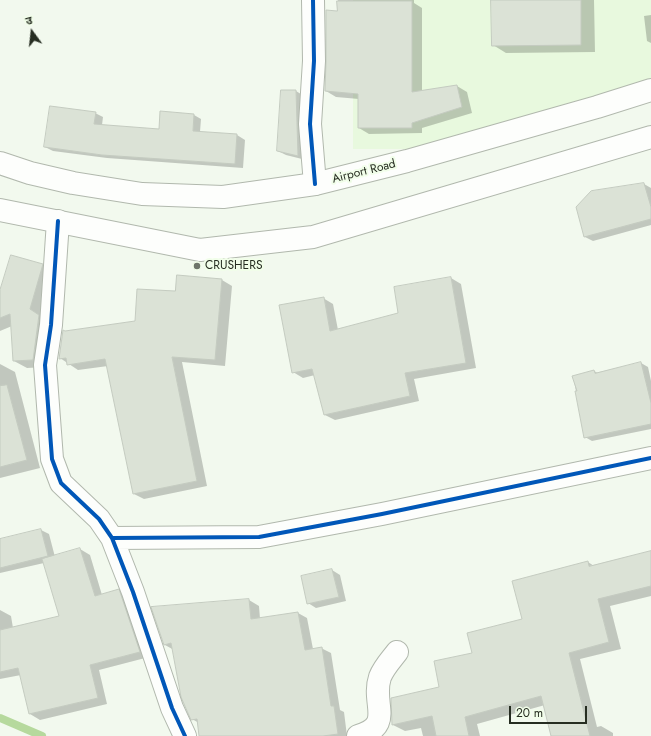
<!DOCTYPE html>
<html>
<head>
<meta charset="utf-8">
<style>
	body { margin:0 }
	#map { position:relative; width:651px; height:736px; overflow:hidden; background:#f2f9ee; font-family:Jost,"Noto Sans Devanagari",sans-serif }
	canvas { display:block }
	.north { position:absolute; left:12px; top:12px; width:40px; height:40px; -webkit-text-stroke:3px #f1fee9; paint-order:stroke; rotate:345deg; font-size:11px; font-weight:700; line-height:16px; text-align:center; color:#262d21 }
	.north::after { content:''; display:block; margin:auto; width:14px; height:18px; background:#262d21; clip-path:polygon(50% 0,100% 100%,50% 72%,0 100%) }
	.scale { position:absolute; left:509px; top:706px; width:78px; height:18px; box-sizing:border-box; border:2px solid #262d21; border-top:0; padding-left:5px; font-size:12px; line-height:14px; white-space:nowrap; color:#262d21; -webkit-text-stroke:3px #f1fee9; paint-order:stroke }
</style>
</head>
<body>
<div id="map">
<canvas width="651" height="736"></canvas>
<div class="north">उ</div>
<div class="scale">20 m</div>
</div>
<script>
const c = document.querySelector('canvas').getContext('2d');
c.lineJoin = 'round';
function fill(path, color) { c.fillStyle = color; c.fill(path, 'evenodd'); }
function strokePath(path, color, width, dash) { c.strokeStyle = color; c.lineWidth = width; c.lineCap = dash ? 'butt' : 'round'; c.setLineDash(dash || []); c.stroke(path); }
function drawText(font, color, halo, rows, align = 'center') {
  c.font = font + ' Jost,sans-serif'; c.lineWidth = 4; c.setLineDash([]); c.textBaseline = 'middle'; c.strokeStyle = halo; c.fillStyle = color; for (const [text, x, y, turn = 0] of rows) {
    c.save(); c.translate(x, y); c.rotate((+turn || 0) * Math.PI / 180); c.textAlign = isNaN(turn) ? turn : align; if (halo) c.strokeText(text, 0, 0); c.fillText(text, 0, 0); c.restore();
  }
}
const built = new Path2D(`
	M353 0H651V82L423 149H353Z`);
const shadow = new Path2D(`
	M338 0H414V3L422 8V91L457 86 467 92 472 113 422 128V133L369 134 359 128V99L336 97 326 91 338 12Z
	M492 0H594L595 52 506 53 493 45Z
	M651 15V43L647 41 644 16Z
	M296 91 304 96 306 160 286 155 278 151Z
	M95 113 103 117 102 125 160 130 194 115 201 119 200 132 237 135 245 140 243 168 107 158 53 151 45 147Z
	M644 184 651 188V225L593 241 585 237 577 208Z
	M42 265 55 272 46 367 27 368 14 361 12 326 0 331V291Z
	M177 276 222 280 232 286 225 366 182 362 207 486 144 499 134 494 108 366 78 370 60 358 65 332 136 322 176 293Z
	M451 278 461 284 476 368 414 379 419 401 335 420 325 415 315 375 303 378 293 372 323 298 333 304 338 330 399 314Z
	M641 363 648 367 651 381V429L592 441 585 437 573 376 594 371 598 373Z
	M0 364 15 372 40 468 0 478Z
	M41 530 49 534 55 557 80 549 90 555 102 595 118 590 129 596 149 657 99 670 107 704 40 720 30 714 21 675 0 679V610L11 616 13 628 60 617 44 563 0 573V540Z
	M651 551V596L610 606 621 649 580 659 597 727 601 726 613 733V736H552L545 705 477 724 480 736H423L421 728 405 731 393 725 440 688 473 654 523 620 588 562 594 566Z
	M332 570 340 575 346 601 316 608 308 603Z
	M249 600 259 606 260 619 298 613 307 618 313 649 321 648 331 653 340 710 344 712 347 736H200L199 723 192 719 174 650 165 645Z`);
const stream = new Path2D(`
	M0 718 42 736`);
const building = new Path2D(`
	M491 0H581V45L492 46Z
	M337 1H412V92L457 85 462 107 412 123V128H358V94L325 91 326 61V10L337 11Z
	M281 90H296L298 156 277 151Z
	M50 106 96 112 94 124 159 129 160 111 194 114 193 131 237 134 235 164 102 155 44 147Z
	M644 183 651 207V219L584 237 576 207 591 191Z
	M11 255 43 264 30 309 39 315 33 360 13 361 10 314 0 318V290Z
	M177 275 222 279 215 360 172 357 197 481 133 494 105 359 67 365 66 358 59 359 63 330 65 331 135 321 137 289 175 291Z
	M451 277 466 363 405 373 410 396 324 415 312 369 292 373 279 305 324 297 330 331 398 313 394 287Z
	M641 362 651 403V424L584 438 575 391H577L572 376 594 370 595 373Z
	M7 385 27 460 0 467V386Z
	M41 529 48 556 0 568V539Z
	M80 548 95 596 119 589 140 652 90 665 98 698 29 714 18 668 0 672V630L59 616 42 559Z
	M651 551V586L598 599 609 642 569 653 590 736H551L541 696 465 717 469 736H436L432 716 392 725 391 698 439 687 434 661 472 653 467 633 522 619 512 581 588 561 589 566Z
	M332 569 339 597 307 604 301 576Z
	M249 599 251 619 298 612 305 650 322 647 331 706H334L338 734 323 736H199L197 719 191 720 181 697 171 643 164 645 151 607Z`);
const minor = new Path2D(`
	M313 0 314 61 310 124 315 184
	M58 221 51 325 45 365 52 459 61 483 99 519 112 538 133 592 172 708 185 736
	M112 538 259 537 382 514 651 458
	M358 736C395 725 371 704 380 677 384 667 391 660 397 652`);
const primary = new Path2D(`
	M0 163 30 173 73 183 142 194 223 197 315 184 407 161 597 107 651 90
	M0 210 200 250 313 237 651 137`);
const cycleway = new Path2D(`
	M313 0 314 61 310 124 315 184
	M58 221 51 325 45 365 52 459 61 483 99 519 112 538 133 592 172 708 185 736
	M112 538 259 537 382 514 651 458`);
const markers = [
	[197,266,4,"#6d7469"]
];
const streetNames = [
	["Airport Road",364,172,-14]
];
const poiNames = [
	["CRUSHERS",205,266]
];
fill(built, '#e8f9de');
fill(shadow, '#0003');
strokePath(stream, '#b6d99d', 8);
fill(building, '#dbe2d6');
strokePath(building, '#c4cbc0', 1);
strokePath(minor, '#b1b8ad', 24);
strokePath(primary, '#b1b8ad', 24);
strokePath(minor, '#fdfefc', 22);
strokePath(primary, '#fdfefc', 22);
strokePath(cycleway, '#0057b8', 4);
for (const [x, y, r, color] of markers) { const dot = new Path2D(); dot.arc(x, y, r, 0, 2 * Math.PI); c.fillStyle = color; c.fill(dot); strokePath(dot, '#f1fee9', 1.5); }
drawText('12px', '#262d21', '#f1fee9', streetNames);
drawText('12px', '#262d21', '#f1fee9', poiNames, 'left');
</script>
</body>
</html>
